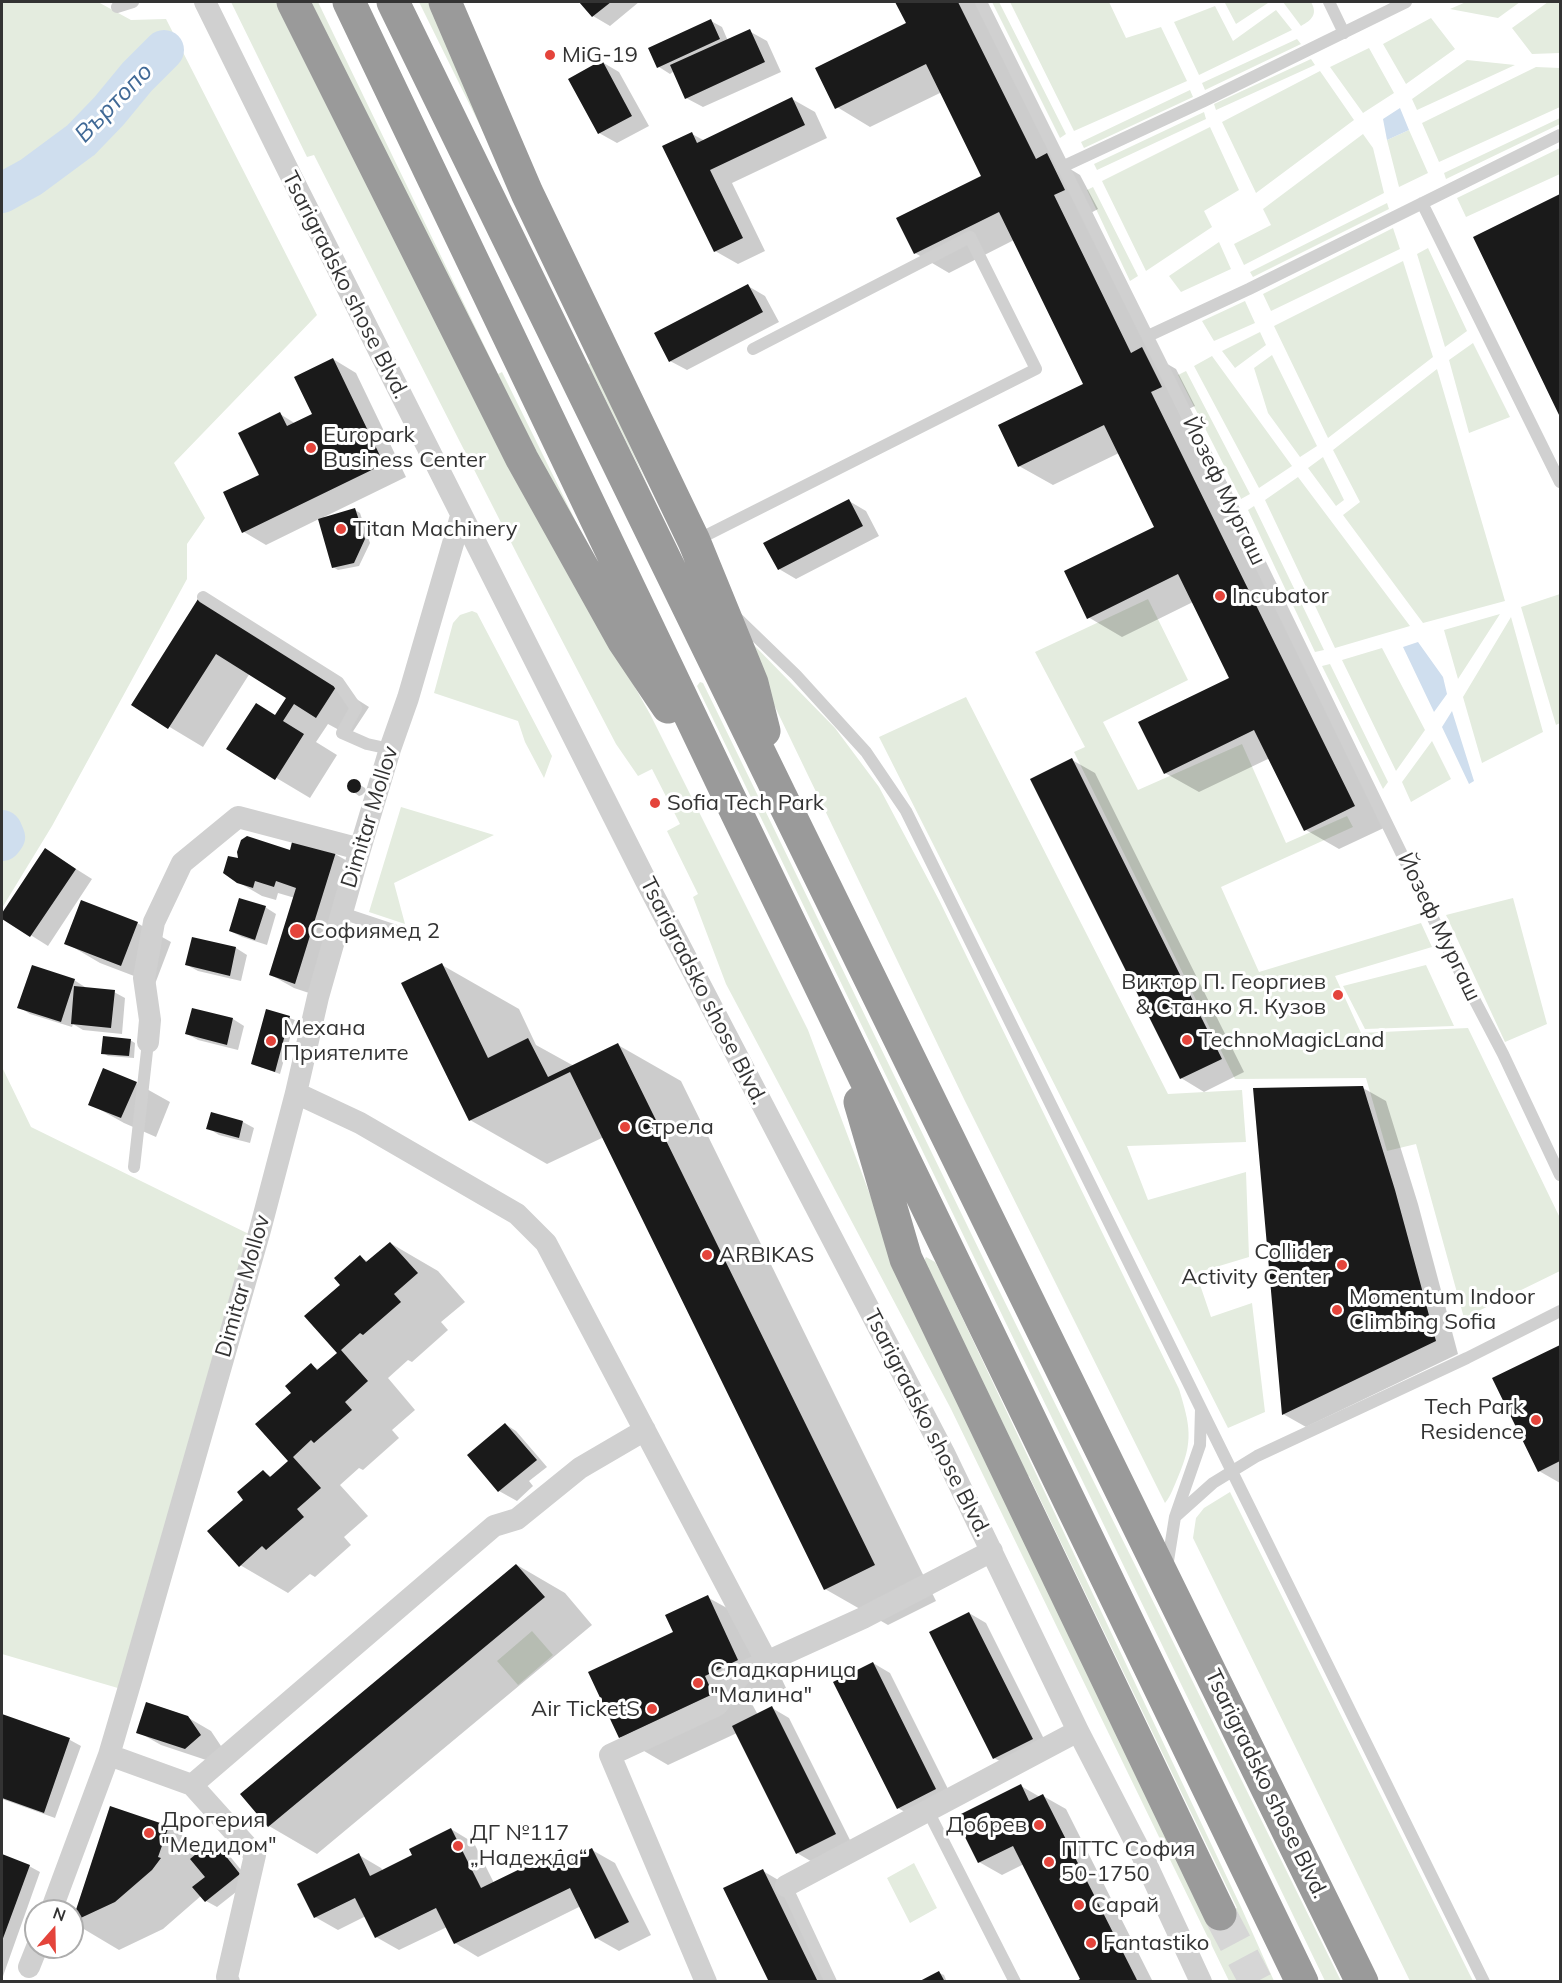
<!DOCTYPE html>
<html>
<head>
<meta charset="utf-8">
<style>
	body { margin:0 }
	#map { position:relative; width:1562px; height:1983px; overflow:hidden; background:#fff; font-family:Mulish,sans-serif }
	canvas { display:block }
	.frame { position:absolute; inset:0; border:3px solid #333; pointer-events:none }
	.north { position:absolute; left:24px; top:1899px; width:60px; height:60px; box-sizing:border-box; background:#fff; border:2px solid #adadad; border-radius:50%; rotate:20deg; font-size:16px; font-weight:700; line-height:24px; text-align:center; color:#333 }
	.north::after { content:''; display:block; margin:auto; width:21px; height:27px; background:#e4443b; clip-path:polygon(50% 0,100% 100%,50% 72%,0 100%) }
</style>
</head>
<body>
<div id="map">
<canvas width="1562" height="1983"></canvas>
<div class="frame"></div>
<div class="north">N</div>
</div>
<script>
const c = document.querySelector('canvas').getContext('2d');
c.lineJoin = 'round';
function fill(path, color) { c.fillStyle = color; c.fill(path, 'evenodd'); }
function strokePath(path, color, width, dash) { c.strokeStyle = color; c.lineWidth = width; c.lineCap = dash ? 'butt' : 'round'; c.setLineDash(dash || []); c.stroke(path); }
function drawText(font, color, halo, rows, align = 'center') {
  c.font = font + ' Mulish,sans-serif'; c.lineWidth = 6; c.setLineDash([]); c.textBaseline = 'middle'; c.strokeStyle = halo; c.fillStyle = color; for (const [text, x, y, turn = 0] of rows) {
    c.save(); c.translate(x, y); c.rotate((+turn || 0) * Math.PI / 180); c.textAlign = isNaN(turn) ? turn : align; if (halo) c.strokeText(text, 0, 0); c.fillText(text, 0, 0); c.restore();
  }
}
const green = new Path2D(`
	M2 2H98L131 20 166 19 317 315 174 463 205 518 187 544V579L52 826 2 908Z
	M231 2H282L591 609 650 714 808 1030 899 1272 1210 1922 1237 1908 1029 1476 1025 1477 924 1261 926 1257 935 1262 942 1275 1241 1907 1274 1981H1229L951 1409 726 984 693 897 698 894 667 831 680 824 652 769 638 776 616 744 519 558 314 155 307 157Z
	M307 2H318L498 374 502 372 581 532 561 502Z
	M419 2H430L649 488 588 364 591 363 497 160Z
	M992 2H999L1066 134 1060 138Z
	M1010 2H1109L1126 38 1161 27 1187 81 1074 131Z
	M1231 2H1267L1268 3 1236 24 1225 3Z
	M1283 2H1311C1318 14 1312 20 1301 26Z
	M1466 2H1520L1498 18 1450 9Z
	M1548 2H1560V53L1532 54 1512 28Z
	M1215 6 1233 41 1276 10 1292 30 1199 75 1174 22Z
	M1431 18 1455 49 1406 84 1383 44Z
	M1297 39 1301 44 1205 90 1202 83Z
	M1369 48 1394 93 1363 113 1330 67Z
	M1311 59 1315 65 1216 110 1214 104Z
	M1467 60 1515 65 1417 110 1412 99Z
	M1536 67 1560 68V107L1439 162 1422 123Z
	M1320 71 1354 120 1256 193 1222 122Z
	M1190 90 1193 97 1084 148 1081 142Z
	M1204 112 1206 119 1097 170 1094 164Z
	M1560 118V124L1446 179 1444 173Z
	M1210 127 1239 190 1204 211 1212 227 1146 271 1102 181Z
	M1409 130 1428 173 1399 187 1387 140Z
	M1363 134 1373 148 1384 193 1244 265 1234 244 1271 225 1263 209Z
	M1560 148V174L1466 217 1457 198Z
	M1093 187 1138 276 1130 281 1087 190Z
	M1387 203 1389 209 1253 277 1250 272Z
	M1393 228 1400 249 1271 311 1263 294Z
	M1219 242 1231 269 1181 292 1169 276Z
	M1428 248 1467 331 1445 347 1417 254Z
	M1403 261 1433 357 1328 438 1274 326Z
	M1245 301 1255 323 1214 341 1202 321Z
	M1260 332 1266 345 1235 368 1222 351Z
	M1473 343 1510 417 1469 433 1449 360Z
	M1272 355 1317 446 1300 457 1268 413 1254 368Z
	M1212 356 1292 466 1259 488 1194 366Z
	M1437 369 1505 601 1423 623 1343 515 1360 502 1333 450Z
	M1186 371 1250 494 1241 499 1178 375Z
	M1323 457 1344 500 1336 506 1308 468Z
	M1298 477 1410 626 1335 648 1265 500Z
	M1254 506 1324 650 1315 652 1248 510Z
	M1560 594V723L1556 725 1521 607Z
	M1148 599 1188 680 1103 722 1138 790 1242 744 1286 843 1347 816 1353 827 1221 887 1259 972 1421 923 1432 947 1335 976 1361 1033 1468 1028 1560 1218V1271L1464 1318 1416 1144 1387 1151 1366 1078 1235 1079 1074 752 1085 747 1035 652Z
	M472 611 477 613 552 756 544 778 525 742 518 721 434 693 453 623 460 615Z
	M1500 614 1458 679 1444 630Z
	M1511 617 1543 732 1482 763 1463 697Z
	M749 640 835 728 879 787 939 900 1179 1389C1190 1425 1194 1441 1178 1477 1174 1486 1171 1496 1165 1503L964 1099 752 659Z
	M1382 648 1425 730 1396 771 1342 660Z
	M1330 664 1388 782 1383 789 1322 666Z
	M700 682 703 683 986 1264 1341 1981H1325L697 686Z
	M966 697 1168 1094 1242 1090 1246 1142 1127 1146 1148 1200 1246 1172 1249 1257 1196 1273 1211 1317 1252 1303 1265 1412 1228 1428 879 737Z
	M1432 741 1451 779 1411 802 1402 782Z
	M401 807 494 835 394 883 405 924 369 912Z
	M1513 898 1547 1024 1505 1042 1446 915Z
	M1426 965 1454 1026 1365 1029 1343 986Z
	M2 1067 31 1127 257 1238 128 1691 2 1654Z
	M1230 1492 1473 1981H1410L1193 1538 1196 1518 1204 1508Z
	M532 1631 553 1655 518 1685 497 1661Z
	M914 1863 937 1908 910 1923 887 1878Z`);
const water = new Path2D(`
	M1400 108 1409 130 1387 140 1383 119Z
	M1418 642 1443 677 1447 694 1434 712 1403 647Z
	M1452 711 1474 781 1469 784 1442 727Z`);
const shadow = new Path2D(`
	M581 2H639L610 26 593 16Z
	M897 2H982L1062 164 1080 175 1098 209 1087 215 1157 358 1176 369 1195 406 1184 411 1388 826 1339 849 1306 830 1270 758 1199 792 1165 773 1231 678 1193 602 1122 637 1088 617 1156 527 1119 453 1053 485 1019 466 1085 384 1014 240 949 273 915 253 983 177 942 92 870 127 837 107 908 24Z
	M711 21 722 27 728 41 749 31 767 41 781 72 703 107 686 98 674 71 670 74 659 67Z
	M602 62 619 72 649 126 617 143 599 133Z
	M792 99 815 112 827 138 732 183 765 251 738 264 715 251 692 134 705 141Z
	M1560 196V414L1475 238Z
	M748 286 765 296 779 322 687 370 670 361Z
	M333 359 356 373 406 477 324 517V519L355 510 360 513 370 543 359 566 338 570 333 567 319 519 266 545 244 532 280 414 296 424 314 415Z
	M849 501 866 511 879 536 796 579 779 569Z
	M232 620 369 707 350 736 328 724 316 742 337 755 310 798 228 749 276 716 288 698 250 673 203 747 133 705Z
	M1072 760 1095 773 1244 1072 1204 1092 1181 1078Z
	M352 780 365 788 366 791 362 795 359 796 348 788V784Z
	M46 850 92 879 48 946 2 917Z
	M335 854 358 867 318 996 294 988 271 975 295 898 278 893 276 900 262 896 238 882 240 860Z
	M265 907 276 914 267 945 242 937 230 931Z
	M137 923 171 942 155 984 100 963 66 943Z
	M193 938 236 948 247 955 241 981 198 971 187 965Z
	M442 965 519 1009 536 1045 574 1066 618 1045 681 1081 936 1601 888 1625 825 1589 604 1137 547 1164 470 1120Z
	M74 980 85 987V989L114 992 125 998 122 1034 83 1030 73 1024 72 1027 30 1014 19 1007Z
	M267 1010 295 1020 280 1074 252 1064Z
	M233 1019 244 1026 238 1050 198 1040 187 1034Z
	M130 1040 135 1043 134 1058 108 1056 103 1053Z
	M136 1083 170 1102 156 1137 124 1123 90 1104Z
	M1363 1088 1386 1101 1418 1204 1458 1354 1306 1427 1283 1414Z
	M212 1114 243 1122 254 1128 250 1143 219 1135 208 1128Z
	M390 1243 438 1271 465 1302 441 1322 448 1330 412 1362 408 1360 388 1378 415 1410 392 1430 399 1438 363 1470 359 1468 340 1485 368 1516 344 1537 351 1545 315 1577 310 1574 288 1593 240 1565 245 1500 263 1472 272 1477 290 1461 293 1393 311 1365 320 1370 339 1353 342 1285 360 1257 369 1262Z
	M1560 1347V1483L1539 1471 1494 1379Z
	M505 1424 516 1431 547 1467 529 1481 533 1486 517 1501 499 1491 469 1455Z
	M517 1565 565 1593 592 1625 317 1854 269 1826 242 1794Z
	M707 1597 756 1624 786 1688 752 1704 758 1715 772 1708 789 1718 852 1844 814 1863 797 1853 737 1733 668 1765 620 1737 675 1633Z
	M969 1613 986 1623 1049 1749 1011 1767 994 1758Z
	M873 1663 890 1673 953 1799 915 1818 898 1808Z
	M2 1716 70 1740 81 1746 55 1818 2 1799Z
	M187 1717 211 1731 223 1749 209 1761 161 1745 138 1732Z
	M1021 1786 1040 1797 1043 1796 1066 1809 1153 1982H1079L1083 1980 1024 1864 1002 1875 979 1862Z
	M111 1807 168 1827 205 1849 213 1842 224 1849 250 1881 217 1907 206 1901 202 1895 163 1929 119 1950 72 1922Z
	M451 1829 474 1843 494 1883 561 1850 575 1858 592 1850 615 1863 651 1935 619 1951 596 1938 581 1906 478 1957 455 1943 447 1927 399 1950 376 1937 366 1916 338 1930 315 1917 359 1855 381 1868 383 1871 414 1856Z
	M2 1856 29 1866 40 1872 2 1979Z
	M763 1871 780 1881 829 1982H771Z
	M939 1973 944 1975 947 1982H921Z`);
const river = new Path2D(`
	M2 193 31 177 81 140 109 111 137 77 164 50
	M2 830 5 837 2 841`);
const building = new Path2D(`
	M579 2H611L592 17Z
	M895 2H958L1036 159 1047 153 1065 190 1054 195 1131 353 1142 347 1162 387 1151 392 1355 806 1304 831 1254 730 1164 774 1138 722 1229 678 1178 574 1087 619 1064 571 1154 527 1104 425 1018 467 998 425 1083 384 999 212 914 254 896 218 981 176 926 64 835 109 815 68 906 23Z
	M711 19 720 39 657 68 648 48Z
	M750 29 765 62 685 99 670 65Z
	M602 60 632 116 598 134 568 79Z
	M792 97 805 125 710 170 743 238 714 252 662 146 692 132 697 143Z
	M1560 194V417L1473 237Z
	M748 284 763 312 669 362 654 333Z
	M333 358 384 464 242 533 223 492 259 475 238 433 280 412 287 426 312 414 294 377Z
	M849 499 863 526 778 570 763 543Z
	M355 508 365 539 354 563 332 568 318 519Z
	M198 599 336 687 316 718 294 704 283 721 304 734 275 780 226 749 256 703 275 715 286 698 216 654 168 729 131 705Z
	M1072 758 1222 1059 1180 1079 1030 779Z
	M347 786a7 7 0 1 1 14 0a7 7 0 1 1-14 0Z
	M247 836 290 850 293 838 336 852 295 984 269 975 296 888 276 881 274 887 255 881 253 888 237 883 223 873 228 856 238 858 237 852 241 840Z
	M45 848 76 869 30 937 2 919V913Z
	M239 898 266 906 255 940 229 931Z
	M81 900 138 922 121 966 64 944Z
	M192 937 236 947 230 976 185 965Z
	M442 963 488 1058 528 1038 548 1077 618 1043 875 1565 824 1590 570 1072 469 1121 401 983Z
	M32 965 75 979 61 1022 17 1008Z
	M74 986 115 990 111 1028 71 1024Z
	M192 1008 233 1018 227 1045 185 1034Z
	M266 1009 290 1016 275 1072 251 1064Z
	M103 1036 131 1039 129 1056 101 1054Z
	M103 1068 137 1082 121 1118 88 1105Z
	M1363 1086 1395 1190 1436 1341 1282 1415 1253 1088Z
	M211 1112 243 1121 239 1138 206 1129Z
	M390 1242 418 1273 394 1294 401 1302 363 1335 360 1333 341 1350 368 1381 345 1402 352 1410 314 1443 311 1440 293 1457 321 1488 297 1509 304 1517 266 1550 262 1546 239 1567 207 1531 243 1500 237 1492 263 1470 270 1477 288 1461 255 1424 291 1393 285 1386 311 1363 317 1370 337 1353 304 1316 340 1285 334 1278 360 1255 366 1262Z
	M1560 1345V1461L1538 1472 1492 1378Z
	M505 1423 537 1460 498 1492 467 1455Z
	M516 1564 545 1597 268 1827 240 1794Z
	M708 1595 738 1660 705 1676 713 1694 619 1738 588 1672 673 1632 665 1615Z
	M969 1612 1033 1739 993 1759 929 1632Z
	M873 1662 936 1789 897 1809 833 1682Z
	M146 1702 188 1716 201 1735 185 1749 136 1733Z
	M772 1706 836 1834 796 1854 732 1726Z
	M2 1714 70 1738 44 1813 2 1798Z
	M1021 1784 1029 1801 1043 1794 1138 1982H1075L1080 1979 1013 1846 978 1863 955 1817Z
	M110 1806 169 1826 158 1857 161 1858 152 1870 115 1902 72 1922Z
	M451 1828 481 1888 561 1849 568 1860 592 1848 629 1922 595 1939 570 1888 454 1944 436 1908 375 1938 355 1898 314 1918 297 1884 359 1853 370 1876 412 1855 409 1849Z
	M213 1840 240 1874 205 1902 192 1887 205 1877 190 1859Z
	M2 1854 30 1865 2 1941Z
	M763 1869 818 1982H769L723 1888Z
	M939 1971 945 1982H918Z`);
const highwayTunnel = new Path2D(`
	M1220 1914 1256 1982`);
const lane = new Path2D(`
	M981 2 1235 512 1450 953 1503 1054 1560 1175
	M1329 2 1344 33
	M117 7 133 2
	M1062 167 1204 101 1406 2
	M1422 203 1560 482
	M1148 336 1249 289 1560 135
	M695 541 1036 369 970 237 753 349
	M203 597 338 682 356 708 342 733 367 744 390 749
	M736 617 796 675 866 752 906 811 1484 1982
	M342 913 408 935
	M134 1167 148 1042
	M1175 1517 1213 1483 1257 1456 1467 1358 1560 1311
	M1167 1567 1175 1517 1200 1445 1201 1409
	M928 1811 1015 1982
	M786 1886 831 1982`);
const street = new Path2D(`
	M205 2 289 172 647 883 944 1453 1078 1731 1143 1857 1201 1982
	M148 1042 150 1020 144 978 154 922 182 863 238 817 360 849
	M296 1093 360 1123 517 1214 546 1243 767 1662
	M109 1755 192 1785 255 1855 227 1977 229 1982
	M192 1785 494 1526 517 1519 580 1468 645 1430
	M786 1886 1078 1731
	M51 1911 109 1755 132 1677 260 1230 296 1093 318 997 360 849 390 749 408 698 461 516
	M29 1967 37 1947
	M706 1982 610 1755 717 1705 742 1673 863 1618 992 1551`);
const highway = new Path2D(`
	M293 2 522 459 623 640 668 707
	M349 2 728 795 1302 1982
	M393 2 781 797 1362 1982
	M445 2 527 193 694 541 752 683 764 731
	M860 1102 906 1259 1220 1914`);
const markers = [
	[550,55,6,"#e4443b"],
	[311,448,6,"#e4443b"],
	[341,529,6,"#e4443b"],
	[1220,596,6,"#e4443b"],
	[655,803,6,"#e4443b"],
	[297,931,8,"#e4443b"],
	[1338,995,6,"#e4443b"],
	[1187,1040,6,"#e4443b"],
	[271,1041,6,"#e4443b"],
	[625,1127,6,"#e4443b"],
	[707,1255,6,"#e4443b"],
	[1342,1265,6,"#e4443b"],
	[1337,1310,6,"#e4443b"],
	[1536,1420,6,"#e4443b"],
	[698,1683,6,"#e4443b"],
	[652,1709,6,"#e4443b"],
	[1039,1825,6,"#e4443b"],
	[149,1833,6,"#e4443b"],
	[458,1846,6,"#e4443b"],
	[1049,1862,6,"#e4443b"],
	[1079,1905,6,"#e4443b"],
	[1091,1943,6,"#e4443b"]
];
const poiNames = [
	["MiG-19",562,55],
	["Europark",323,435],
	["Business Center",323,460],
	["Titan Machinery",353,529],
	["Incubator",1232,596],
	["Sofia Tech Park",667,803],
	["Софиямед 2",310,931],
	["Виктор П. Георгиев",1326,982,"right"],
	["& Станко Я. Кузов",1326,1007,"right"],
	["Механа",283,1028],
	["Приятелите",283,1053],
	["TechnoMagicLand",1199,1040],
	["Стрела",637,1127],
	["Collider",1330,1252,"right"],
	["Activity Center",1330,1277,"right"],
	["ARBIKAS",719,1255],
	["Momentum Indoor",1349,1297],
	["Climbing Sofia",1349,1322],
	["Tech Park",1524,1407,"right"],
	["Residence",1524,1432,"right"],
	["Сладкарница",710,1670],
	["\"Малина\"",710,1695],
	["Air TicketS",640,1709,"right"],
	["Дрогерия",161,1820],
	["\"Медидом\"",161,1845],
	["Добрев",1027,1825,"right"],
	["ДГ №117",470,1833],
	["„Надежда“",470,1858],
	["ПТТС София",1061,1849],
	["50-1750",1061,1874],
	["Сарай",1091,1905],
	["Fantastiko",1103,1943]
];
const streetNames = [
	["Tsarigradsko shose Blvd.",345,285,63],
	["Йозеф Мургаш",1224,491,64],
	["Dimitar Mollov",370,817,-73],
	["Йозеф Мургаш",1439,927,64],
	["Tsarigradsko shose Blvd.",703,991,63],
	["Dimitar Mollov",243,1286,-74],
	["Tsarigradsko shose Blvd.",927,1423,63],
	["Tsarigradsko shose Blvd.",1266,1784,64]
];
const waterNames = [
	["Въртопо",114,103,-46]
];
fill(green, '#e4ecdf');
fill(water, '#cfdeee');
fill(shadow, '#0003');
strokePath(river, '#cfdeee', 40);
fill(building, '#1a1a1a');
strokePath(highwayTunnel, '#d6d6d6', 33, [33, 16]);
strokePath(lane, '#d0d0d0', 12);
strokePath(street, '#d0d0d0', 22);
strokePath(highway, '#9a9a9a', 33);
for (const [x, y, r, color] of markers) { const dot = new Path2D(); dot.arc(x, y, r, 0, 2 * Math.PI); c.fillStyle = color; c.fill(dot); strokePath(dot, '#fff', 2); }
drawText('22px', '#333', '#fff', poiNames, 'left');
drawText('22px', '#333', '#fff', streetNames);
drawText('italic 24px', '#406996', '#fff', waterNames);
</script>
</body>
</html>
